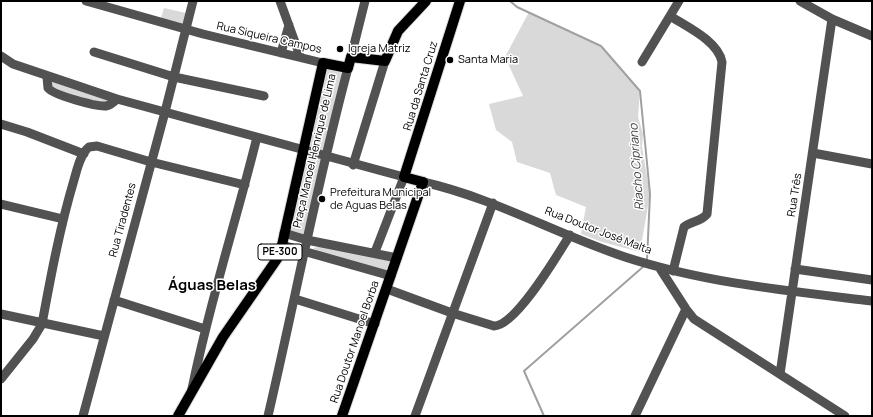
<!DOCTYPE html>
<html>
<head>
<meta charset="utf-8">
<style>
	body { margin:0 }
	#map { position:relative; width:873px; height:417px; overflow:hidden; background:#fff; font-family:Manrope,sans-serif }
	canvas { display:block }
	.frame { position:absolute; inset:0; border:2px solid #000; pointer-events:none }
</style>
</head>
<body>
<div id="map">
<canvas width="873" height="417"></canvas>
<div class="frame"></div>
</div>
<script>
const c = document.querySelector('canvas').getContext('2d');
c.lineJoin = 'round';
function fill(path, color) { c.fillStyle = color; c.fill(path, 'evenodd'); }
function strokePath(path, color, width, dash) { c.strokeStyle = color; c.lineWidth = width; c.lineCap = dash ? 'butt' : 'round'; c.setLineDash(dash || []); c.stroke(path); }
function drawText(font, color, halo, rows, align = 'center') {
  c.font = font + ' Manrope,sans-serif'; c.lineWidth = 3; c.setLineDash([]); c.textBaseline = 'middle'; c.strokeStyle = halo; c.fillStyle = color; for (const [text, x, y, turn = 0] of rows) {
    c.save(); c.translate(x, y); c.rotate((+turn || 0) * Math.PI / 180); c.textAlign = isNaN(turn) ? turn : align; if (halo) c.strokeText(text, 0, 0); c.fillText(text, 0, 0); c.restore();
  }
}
const green = new Path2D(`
	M164 8 186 13 183 25 161 18Z
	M529 12 601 46 640 91 638 117 643 134 642 147 650 194 640 252 602 242 581 234 586 207 556 195 550 173 517 162 512 142 496 130 489 104 523 96 505 57Z
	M324 65 345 69 323 155 305 149Z
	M49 79 113 100 106 104 50 90Z
	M303 151 322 158 306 238 287 232Z
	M328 245 394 260 389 274 324 256 313 248Z`);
const stream = new Path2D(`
	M510 1 517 7 601 46 640 91 650 194 647 260
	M544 416 524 371 644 266`);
const minor = new Path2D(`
	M86 1 203 34 323 63
	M280 1 300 56
	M800 1 832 19 872 36
	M670 16C687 27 718 41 722 62L707 214C701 222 691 221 684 227L673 271
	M94 52 174 77 264 96
	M281 53 289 25
	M1 56 13 64 117 99 404 177 375 252
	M351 57 365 1
	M642 62 679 1
	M47 77 48 88C53 95 97 107 106 106 111 105 114 102 117 99
	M1 124 27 132 84 154
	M813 153 872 164
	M353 165 385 61
	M423 182C494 198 556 234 625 257 705 283 789 291 872 301
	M1 204 63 219
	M284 233 307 240 397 258
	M282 245 391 276
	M659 267 686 309 694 319 845 416
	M795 269 872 280
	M387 289 452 313 494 326C516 326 558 254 570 235
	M295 299 375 324
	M114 300 205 329
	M1 314 104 336
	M780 374 832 19
	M1 379 33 339 42 324C51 275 60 227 74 180 77 170 80 154 89 147L97 146 151 162 245 185
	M192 389C209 304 236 222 257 137
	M83 416 165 112 193 1
	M268 416C295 300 317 183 348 68
	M415 416 493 203
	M635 416 686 309`);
const major = new Path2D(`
	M178 416 223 337 277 259 282 245 323 63 348 68 351 57 385 61 398 31 426 1
	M342 416 423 182 404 177 460 1`);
const markers = [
	[340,49,4,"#000"],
	[450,60,4,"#000"],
	[322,199,4,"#000"]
];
const shields = [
	[280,252,44]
];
const shieldNames = [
	["PE-300",280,252]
];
const streetNames = [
	["Rua Siqueira Campos",269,38,13],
	["Rua da Santa Cruz",421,86,-73],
	["Praça Manoel Henrique de Lima",315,151,-77],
	["Rua Três",795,195,-81],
	["Rua Tiradentes",123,220,-75],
	["Rua Doutor José Malta",598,231,21],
	["Rua Doutor Manoel Borba",355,342,-71]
];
const poiNames = [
	["Igreja Matriz",348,49],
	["Santa Maria",458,60],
	["Prefeitura Municipal",330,193],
	["de Aguas Belas",330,206]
];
const waterNames = [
	["Riacho Cipriano",637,167,-94]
];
const districtNames = [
	["Águas Belas",212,286]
];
fill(green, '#d9d9d9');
strokePath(stream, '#a0a0a0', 2);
strokePath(major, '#dbdbdb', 12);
strokePath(minor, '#525252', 9);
strokePath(major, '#000', 10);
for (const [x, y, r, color] of markers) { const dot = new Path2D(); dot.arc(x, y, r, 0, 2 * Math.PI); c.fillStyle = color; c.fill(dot); strokePath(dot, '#fff', 1.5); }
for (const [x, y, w] of shields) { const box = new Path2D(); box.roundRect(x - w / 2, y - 8, w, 16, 3); c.fillStyle = '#fff'; c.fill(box); strokePath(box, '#000', 1); }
drawText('bold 10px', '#000', null, shieldNames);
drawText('11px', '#000', '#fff', streetNames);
drawText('11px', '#000', '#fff', poiNames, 'left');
drawText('italic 12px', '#414141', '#fff', waterNames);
drawText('bold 15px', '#000', '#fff', districtNames);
</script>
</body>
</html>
